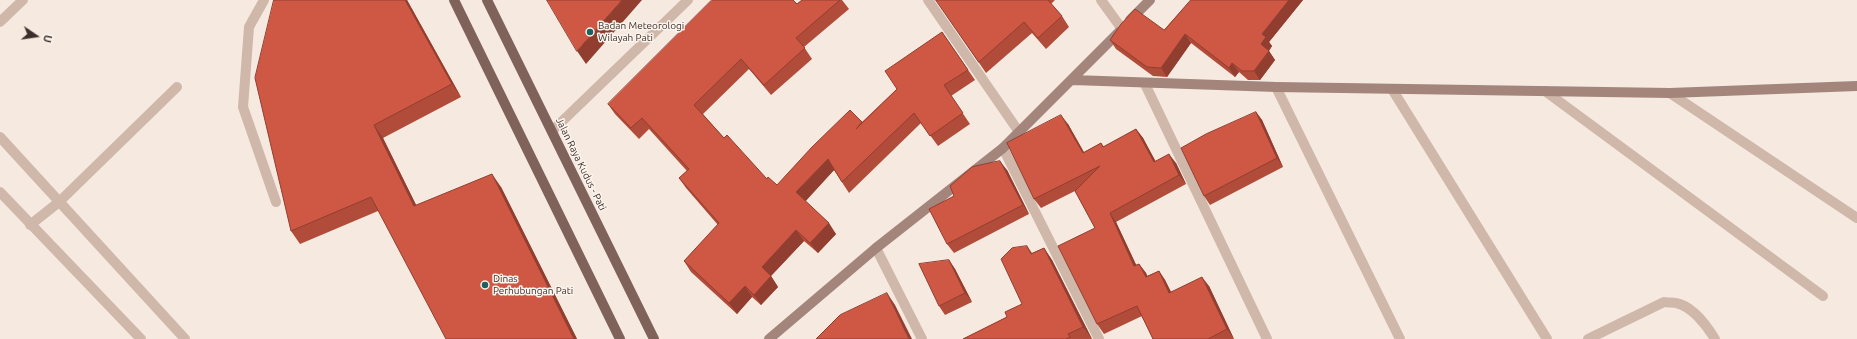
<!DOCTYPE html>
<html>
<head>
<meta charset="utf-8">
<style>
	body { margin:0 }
	#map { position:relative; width:1857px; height:339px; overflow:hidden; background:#f5e9e0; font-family:Ubuntu,sans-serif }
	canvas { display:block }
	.north { position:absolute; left:16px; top:16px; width:40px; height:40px; -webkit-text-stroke:3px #fcf4ed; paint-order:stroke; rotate:103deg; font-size:11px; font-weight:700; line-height:16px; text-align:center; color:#3c2e2a }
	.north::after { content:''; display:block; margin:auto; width:14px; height:18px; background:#3c2e2a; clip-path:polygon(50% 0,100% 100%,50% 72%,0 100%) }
</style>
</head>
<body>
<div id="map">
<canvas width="1857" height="339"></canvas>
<div class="north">U</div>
</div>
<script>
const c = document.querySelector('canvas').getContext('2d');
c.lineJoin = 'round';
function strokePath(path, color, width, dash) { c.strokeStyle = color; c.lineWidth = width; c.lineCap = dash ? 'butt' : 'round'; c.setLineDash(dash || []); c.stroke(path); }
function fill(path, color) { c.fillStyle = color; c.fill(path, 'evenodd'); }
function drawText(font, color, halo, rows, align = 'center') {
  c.font = font + ' Ubuntu,sans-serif'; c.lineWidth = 3; c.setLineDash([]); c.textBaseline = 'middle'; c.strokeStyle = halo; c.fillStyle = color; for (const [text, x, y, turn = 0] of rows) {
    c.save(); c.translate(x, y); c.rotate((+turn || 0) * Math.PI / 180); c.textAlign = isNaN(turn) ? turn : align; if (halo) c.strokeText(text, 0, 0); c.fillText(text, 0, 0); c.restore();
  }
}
const lane = new Path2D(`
	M264 0 249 27 243 107 276 202
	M1670 93 1857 218`);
const street = new Path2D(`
	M928 0 1019 132
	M1101 0 1122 29
	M0 22 23 0
	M1145 84 1267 339
	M1276 87 1400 339
	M1392 89 1547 339
	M1545 91 1823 296
	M552 131 688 0
	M0 137 185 339
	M1003 148 1099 339
	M0 192 141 339
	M30 225 59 202 177 87
	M876 248 922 339
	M1588 339 1664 302C1668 303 1672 302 1676 303 1692 306 1707 326 1715 339`);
const secondary = new Path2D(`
	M1130 20 1150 0
	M1073 80 1276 87 1670 93 1857 86
	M769 339 876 248 1003 148 1119 32`);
const primary = new Path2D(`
	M454 0 620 339
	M487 0 654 339`);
const wall = new Path2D(`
	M407 0 461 97 383 138 416 205 501 187 577 339 378 211 300 244 291 231Z
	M802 0H842L849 9 804 47 812 59 771 95 749 69 703 114 724 138 767 179 777 185 862 122 897 89 942 32 975 80 951 96 970 124 938 146 921 123 849 193 834 170 805 201 836 234 818 253 804 241 771 276 778 287 761 305 752 297 737 314 691 272 684 261 718 225 686 188 679 178 687 171 649 129 639 139 615 114 608 104 797 4Z
	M936 0H1055L1051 4 1062 16 1069 27 1046 49 1032 33 986 73Z
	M1191 0H1303L1269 42 1272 46 1269 51 1275 60 1260 80H1248L1239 72 1235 77 1191 43 1167 77 1153 76 1116 49 1110 40 1164 30Z
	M1256 112 1262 120 1283 167 1210 205 1204 196Z
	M1068 124 1084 152 1101 143 1104 147 1136 129 1143 138 1155 161 1176 163 1186 184 1116 222 1136 265 1139 264 1146 273 1147 276 1159 271 1165 280 1171 292 1209 286 1234 339H1153L1142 316 1104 334 1097 324 1095 228 1075 191 1041 208 1034 199Z
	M1007 170 1029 214 954 253 947 244Z
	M1027 246 1032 253 1044 248 1052 260 1092 339H963L1007 317 1022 304Z
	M949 260 955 269 972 302 945 315 939 306Z`);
const shadedWall = new Path2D(`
	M405 0H407L461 97 452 84Z
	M622 0H642L586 64 577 51Z
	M1289 0H1303L1269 42 1272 46 1268 52 1269 51 1275 60 1260 80 1254 71 1261 44 1262 34Z
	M1185 34 1191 43 1167 77 1161 68Z
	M1232 63 1239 72 1235 77 1229 68Z
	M1256 112 1262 120 1283 167 1277 158Z
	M1061 115 1068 124 1089 162 1083 153Z
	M374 125 383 138 423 219 414 206Z
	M1136 129 1143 138 1161 171 1154 162Z
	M1169 154 1176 163 1186 184 1179 175Z
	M828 159 835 169 804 203 796 192Z
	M1000 161 1007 170 1029 214 1023 205Z
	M492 174 501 187 577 339H574Z
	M1110 213 1116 222 1141 275 1134 266Z
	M829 223 836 234 818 253 810 243Z
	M796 230 804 241 769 278 762 267Z
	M1044 248 1052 260 1092 339 1083 327Z
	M949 260 955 269 972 302 965 293Z
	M1139 264 1146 273 1152 286 1146 277Z
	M1159 271 1165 280 1176 302 1169 293Z
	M771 276 778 287 761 305 754 295Z
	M1202 277 1209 286 1234 339 1227 329Z
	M745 286 752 297 737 314 729 303Z
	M887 293 895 305 912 339H909Z`);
const building = new Path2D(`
	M274 0H405L452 84 374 125 414 206 492 174 574 339H446L371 197 291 231 255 78Z
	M547 0H622L577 51Z
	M712 0H793L797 4 802 0H840L796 38 805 48 764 85 741 59 694 105 724 138 727 135 767 179 768 177 777 185 812 147 850 110 862 122 856 129 897 89 885 71 942 32 968 70 944 85 963 113 930 136 914 113 842 182 828 159 796 192 829 223 810 243 796 230 762 267 771 276 754 295 745 286 729 303 684 261 719 223 679 178 689 169 642 118 631 128 608 104Z
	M936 0H1048L1062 16 1038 38 1024 22 979 62Z
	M1191 0H1289L1262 34 1266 37 1261 44 1269 51 1254 71H1242L1232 63 1229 68 1185 34 1161 68 1147 67 1110 40 1121 24 1135 9 1164 30Z
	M1256 112 1277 158 1204 196 1181 148 1206 134Z
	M1061 115 1083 153 1101 143 1103 147 1136 129 1154 162 1169 154 1179 175 1110 213 1134 266 1139 264 1146 277 1159 271 1169 293 1202 277 1227 329 1208 339H1153L1137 306 1097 324 1058 246 1095 228 1075 191 1100 166 1034 199 1007 143Z
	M1000 161 1023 205 947 244 929 209 954 196 950 186 972 167Z
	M1027 246 1031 254 1044 248 1083 327 1068 334 1070 337 1066 339H963L1007 317 1005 312 1022 304 1001 259 1012 248Z
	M949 260 965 293 939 306 919 264Z
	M887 293 909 339H816L840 315Z`);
const markers = [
	[590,32,4,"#1c615f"],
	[485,285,4,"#1c615f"]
];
const poiNames = [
	["Badan Meteorologi",598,26],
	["Wilayah Pati",598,38],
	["Dinas",493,279],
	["Perhubungan Pati",493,291]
];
const streetNames = [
	["Jalan Raya Kudus - Pati",581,164,64]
];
strokePath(lane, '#cfb7aa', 10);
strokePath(street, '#cfb7aa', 10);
strokePath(secondary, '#a3857b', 10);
strokePath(primary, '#7f635a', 10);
fill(wall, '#b24c3a');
fill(shadedWall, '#913e30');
fill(building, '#cf5844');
strokePath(building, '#913e30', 1);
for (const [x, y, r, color] of markers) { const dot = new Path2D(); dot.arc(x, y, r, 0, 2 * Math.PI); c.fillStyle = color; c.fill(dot); strokePath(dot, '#fcf4ed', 1.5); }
drawText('10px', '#3c2e2a', '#fcf4ed', poiNames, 'left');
drawText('10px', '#3c2e2a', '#fcf4ed', streetNames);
</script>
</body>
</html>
